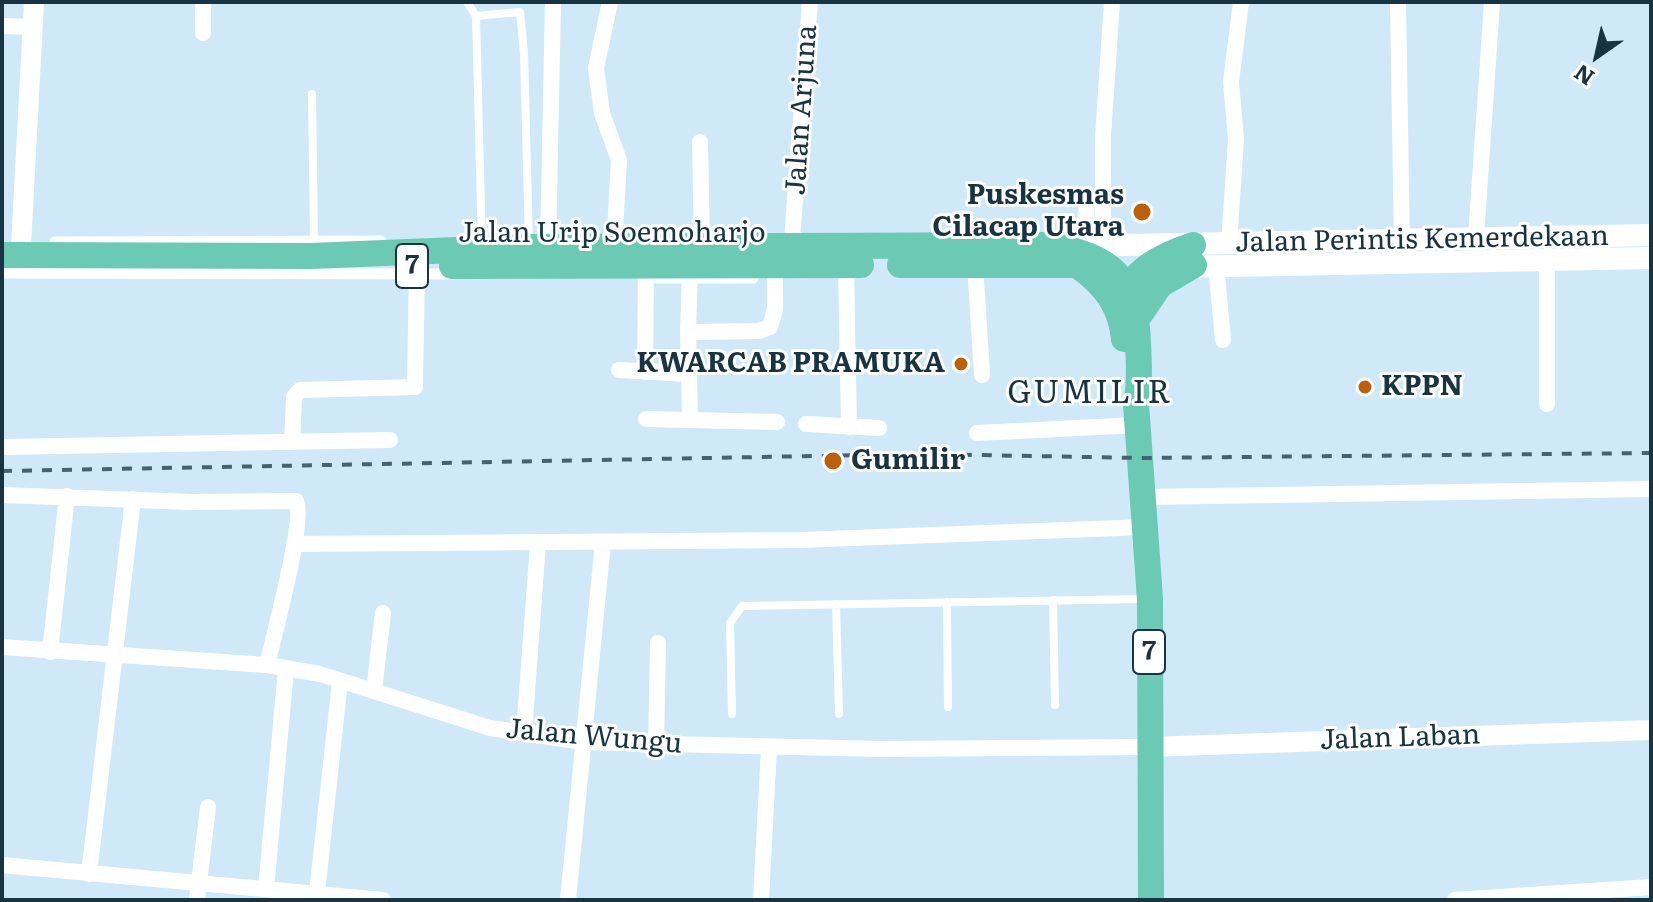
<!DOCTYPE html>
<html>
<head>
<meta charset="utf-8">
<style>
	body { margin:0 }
	#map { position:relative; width:1653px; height:902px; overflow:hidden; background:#cfe9f9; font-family:Literata,serif }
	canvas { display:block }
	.frame { position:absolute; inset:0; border:4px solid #183443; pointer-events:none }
	.north { position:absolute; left:1557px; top:16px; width:80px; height:80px; -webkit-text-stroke:6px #fff; paint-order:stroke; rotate:214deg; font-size:22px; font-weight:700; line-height:32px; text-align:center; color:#183443 }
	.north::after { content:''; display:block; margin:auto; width:28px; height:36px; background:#183443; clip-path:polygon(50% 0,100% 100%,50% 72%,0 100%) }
</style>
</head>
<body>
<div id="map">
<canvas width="1653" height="902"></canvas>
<div class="frame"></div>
<div class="north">N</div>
</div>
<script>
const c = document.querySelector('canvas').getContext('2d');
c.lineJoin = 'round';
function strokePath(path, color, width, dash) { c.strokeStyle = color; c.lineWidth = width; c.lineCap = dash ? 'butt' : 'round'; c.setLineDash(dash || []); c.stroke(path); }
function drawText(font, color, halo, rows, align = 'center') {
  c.font = font + ' Literata,serif'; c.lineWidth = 6; c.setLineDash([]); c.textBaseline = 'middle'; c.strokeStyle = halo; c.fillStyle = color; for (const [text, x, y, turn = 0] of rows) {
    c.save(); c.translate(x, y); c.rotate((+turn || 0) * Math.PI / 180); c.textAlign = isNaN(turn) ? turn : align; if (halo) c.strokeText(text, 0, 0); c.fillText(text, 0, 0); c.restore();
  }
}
const service = new Path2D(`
	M467 2 476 16 482 247
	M476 16 520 12 524 53 529 243
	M312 94 314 243
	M1053 600 1055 705
	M947 602 948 707
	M836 604 839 714
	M732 714 730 623 742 606 1145 599`);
const pedestrian = new Path2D(`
	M55 242 381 241
	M2 273 453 274
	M655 278H753`);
const minor = new Path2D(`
	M610 2 596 68 602 113 619 160 614 247
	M1398 2 1402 247
	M2 26 33 27
	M203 33V2
	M700 142 702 247
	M1476 238 1492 2
	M1229 244 1236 139 1231 82 1241 2
	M1085 246 1087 201
	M548 247 553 2
	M1103 247V136L1112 2
	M791 253 810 2
	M1547 259V404
	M975 264 982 375
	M846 265 849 427
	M1216 265 1223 340
	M690 266 688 331 694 332 759 331 770 327 775 309V266
	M688 331 690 419
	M619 370 688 374
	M645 372 646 266
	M646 419 777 422
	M806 424 879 428
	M977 433 1138 425
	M292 442 294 397 300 390 415 387 417 266
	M2 447 390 440
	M2 495 191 502 296 501C306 517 273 639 267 665
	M1145 497 1651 489
	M294 544 800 540 1146 527
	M2 647 267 665 320 674 490 728 583 742 880 749 1148 747
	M50 652 67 496
	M374 691 383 613
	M524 733 538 543
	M656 744 658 643
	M2 865 383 900
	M89 874 133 499
	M266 889 286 669
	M317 893 340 681
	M197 900 208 807
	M568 900 603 542
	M761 900 769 747
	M1455 900 1651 887`);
const tertiary = new Path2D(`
	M20 265 34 2
	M1148 747 1651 730`);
const secondary = new Path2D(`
	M1072 246 1651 235
	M1178 267 1651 258`);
const trunk = new Path2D(`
	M2 255 311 256 529 247 1050 245C1112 257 1136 277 1138 343 1139 364 1140 384 1136 404L1150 599 1151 900
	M900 265H1077C1104 284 1121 305 1124 339
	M452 266 861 265
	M1122 304C1130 270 1163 255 1193 245
	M1137 319 1160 285 1194 265`);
const rail = new Path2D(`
	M2 471 924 454 1140 458 1651 453`);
const markers = [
	[1142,212,10,"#bc600a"],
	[961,364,8,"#bc600a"],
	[1365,387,8,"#bc600a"],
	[833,461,10,"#bc600a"]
];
const shields = [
	[412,266,32],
	[1149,652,32]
];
const shieldNames = [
	["7",412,266],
	["7",1149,652]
];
const streetNames = [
	["Jalan Arjuna",802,110,-86],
	["Jalan Urip Soemoharjo",612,234],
	["Jalan Perintis Kemerdekaan",1422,240,-1],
	["Jalan Wungu",594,737,5],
	["Jalan Laban",1400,738,-2]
];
const poiNames = [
	["Puskesmas",1124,196],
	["Cilacap Utara",1124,228],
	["KWARCAB PRAMUKA",945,364],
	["KPPN",1381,387,"left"],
	["Gumilir",851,461,"left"]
];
const quarterNames = [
	["GUMILIR",1090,394]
];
strokePath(service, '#fff', 8);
strokePath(pedestrian, '#fff', 11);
strokePath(minor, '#fff', 16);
strokePath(tertiary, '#fff', 20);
strokePath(secondary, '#fff', 22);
strokePath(trunk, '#6acab3', 26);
strokePath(rail, '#466271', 4, [10, 10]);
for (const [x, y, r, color] of markers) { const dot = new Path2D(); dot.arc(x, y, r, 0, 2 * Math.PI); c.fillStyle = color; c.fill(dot); strokePath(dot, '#fff', 3); }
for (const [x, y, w] of shields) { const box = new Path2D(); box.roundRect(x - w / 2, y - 22, w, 44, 6); c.fillStyle = '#fff'; c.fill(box); strokePath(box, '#183443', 2); }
drawText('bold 26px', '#183443', null, shieldNames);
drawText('28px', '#183443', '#fff', streetNames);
drawText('bold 28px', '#183443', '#fff', poiNames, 'right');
c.letterSpacing = '2px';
drawText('32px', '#183443', '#fff', quarterNames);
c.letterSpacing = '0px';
</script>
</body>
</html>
